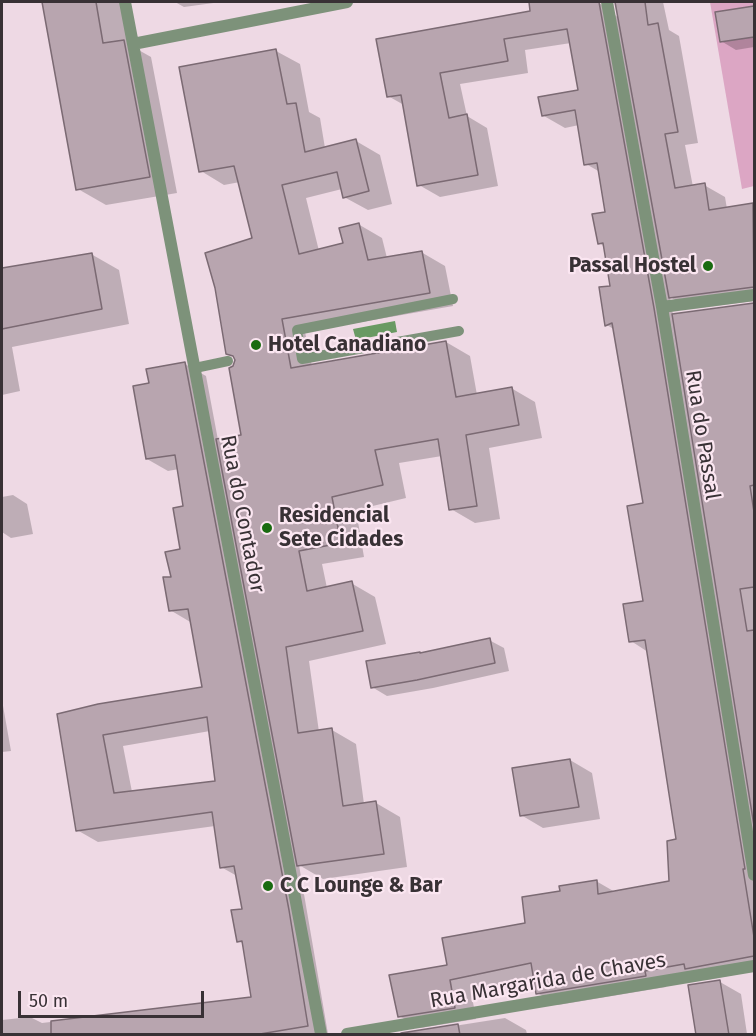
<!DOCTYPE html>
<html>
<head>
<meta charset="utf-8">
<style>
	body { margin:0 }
	#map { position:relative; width:756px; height:1036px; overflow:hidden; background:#eed9e4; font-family:"Fira Sans",sans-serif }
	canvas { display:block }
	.frame { position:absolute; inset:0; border:3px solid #383135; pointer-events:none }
	.scale { position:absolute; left:18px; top:991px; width:186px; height:27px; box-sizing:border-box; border:3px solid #383135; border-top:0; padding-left:8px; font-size:18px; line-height:21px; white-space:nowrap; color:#383135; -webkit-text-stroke:4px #fbe6f1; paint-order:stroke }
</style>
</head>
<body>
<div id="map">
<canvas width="756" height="1036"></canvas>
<div class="frame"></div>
<div class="scale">50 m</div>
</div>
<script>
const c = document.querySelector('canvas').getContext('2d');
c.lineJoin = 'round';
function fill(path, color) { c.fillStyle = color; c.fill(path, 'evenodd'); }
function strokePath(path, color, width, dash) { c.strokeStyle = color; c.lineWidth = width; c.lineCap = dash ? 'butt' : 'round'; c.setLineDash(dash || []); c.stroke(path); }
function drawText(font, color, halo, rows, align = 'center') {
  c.font = font + ' "Fira Sans",sans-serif'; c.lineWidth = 4.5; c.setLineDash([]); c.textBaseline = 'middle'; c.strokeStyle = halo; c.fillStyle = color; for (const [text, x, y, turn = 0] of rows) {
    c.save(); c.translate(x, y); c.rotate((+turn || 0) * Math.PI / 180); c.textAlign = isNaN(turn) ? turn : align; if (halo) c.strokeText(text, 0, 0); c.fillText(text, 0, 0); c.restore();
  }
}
const green = new Path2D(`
	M710 2H754V186L742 189Z`);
const water = new Path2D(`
	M395 321 397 332 356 340 353 329Z`);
const shadow = new Path2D(`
	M43 2H120L128 44 151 57 177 193 106 205 78 189Z
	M175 2H221L184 7Z
	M530 2H598L620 19 617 2H663L669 30 679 36 698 143 685 145 693 187 704 185 725 197 727 209 754 206V301L691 309 670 297 673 315 754 305V812L752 811 754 824V971L707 980 700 976 665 982 666 987 558 1005 537 993 535 978 471 991 476 1019 420 1028 399 1016 449 966 527 924 562 892 596 881 615 892 670 882 677 840 648 652 631 641 645 602V504L615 330 607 325 612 287 605 247 599 243 607 213 600 172 586 164 579 125 565 128 544 116 580 91 571 43 525 50 528 73 460 84 467 116 487 128 498 186 440 197 419 185 404 105 388 96 532 12Z
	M754 7V47L736 50 721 41 717 13Z
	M276 51 300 64 309 112 320 118 325 148 356 141 380 155 392 204 368 210 344 197 342 189 306 198 319 251 345 245 358 224 382 238 387 258 421 252 445 266 453 306 305 332 312 366 446 342 470 356 477 395 511 388 535 402 542 438 489 448 500 519 475 523 451 509 442 456 399 463 406 498 356 510 364 557 322 564 327 588 351 583 375 597 386 644 309 661 319 732 332 730 356 744 364 804 376 803 400 817 407 867 323 879 299 865 328 1034H2V1020L30 1017 42 1023 253 998 244 944 238 941 243 910 237 876 221 867 215 826 98 842 77 830 58 715 204 688 192 623 170 610 173 579 182 550 185 507 179 469 168 471 147 459 150 385 185 364 206 376 218 440 243 436 235 367 254 239 240 182 224 185 201 171ZM210 731 217 782 132 792 123 746Z
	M91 254 119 270 129 324 12 347 20 391 2 395V270Z
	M13 495 27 504 33 534 11 538 2 532V497Z
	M489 640 504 648 509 671 433 688 387 696 372 687 420 653Z
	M2 700 11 751 2 752Z
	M570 760 592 773 600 819 543 828 521 815Z
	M720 982 741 994 747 1034H697Z
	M505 1018 526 1030 527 1034H403Z`);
const building = new Path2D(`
	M42 2H96L103 43 124 40 150 177 76 190Z
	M529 2H599L654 308 745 869H743L754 937V956L685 969 684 964 645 971 646 976 536 994 531 963 450 980 455 1008 398 1017 389 975 447 965 442 938 525 923 522 897 560 891 559 886 597 880 598 894 669 881 667 841 676 839 645 640 629 642 623 604 643 601 627 506 643 503 612 323 605 326 599 287 610 286 603 243 598 244 592 214 605 212 597 163 584 165 575 110 542 116 538 97 578 90 567 29 504 39 508 61 440 73 449 118 467 114 478 175 417 186 401 95 387 97 376 39 530 11Z
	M615 2H645L648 25 658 23 678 132 665 134 675 188 705 183 709 210 753 203 754 287 669 298Z
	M754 6V37L720 42 715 12Z
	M276 49 287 104 296 103 305 152 356 139 369 191 343 198 337 172 282 185 299 254 343 243 339 228 359 223 368 260 422 251 430 293 282 319 291 368 446 341 456 397 512 387 519 425 466 435 477 506 449 510 438 439 375 450 383 485 332 497 341 543 299 551 307 591 352 581 363 631 286 647 298 733 332 728 343 806 376 801 384 854 297 866 216 439 241 435 229 368 233 366 235 360 233 356 226 354 215 288 205 253 252 238 234 166 199 172 179 67Z
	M92 253 102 309 2 329V268Z
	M754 303V485L750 486 754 512V587L740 589 747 631 754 630V826L672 314Z
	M185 362 289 910 308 1026 254 1035H51V1021L251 997 242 941 237 942 231 910 242 909 234 866 220 868 212 812 76 831 57 714 98 704 202 687 188 609 169 611 163 577H171L165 552 180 549 173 508 183 506 175 455 146 459 133 386 149 383 146 369ZM207 717 215 781 114 793 103 735Z
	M490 638 495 663 417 680 371 688 366 661 420 652V653Z
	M570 759 579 807 520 816 512 768Z
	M720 980 729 1035H696L688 985Z
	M458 1024 460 1035 401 1033Z`);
const service = new Path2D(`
	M453 299 297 330 302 359 459 331
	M195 368 228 361`);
const minor = new Path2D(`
	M125 2 321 1034
	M607 2 662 307 754 875
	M133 44 347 2
	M662 307 754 295
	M347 1034 754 966`);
const markers = [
	[708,266,6,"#196b10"],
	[256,345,6,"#196b10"],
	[267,528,6,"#196b10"],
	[268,886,6,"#196b10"]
];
const poiNames = [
	["Passal Hostel",696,266,"right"],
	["Hotel Canadiano",268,345],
	["Residencial",279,516],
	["Sete Cidades",279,540],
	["C C Lounge & Bar",280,886]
];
const streetNames = [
	["Rua do Passal",702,435,81],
	["Rua do Contador",242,514,79],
	["Rua Margarida de Chaves",548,981,-10]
];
fill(green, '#dca6c4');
fill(water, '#699a63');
fill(shadow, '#0003');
fill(building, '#b8a5af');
strokePath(building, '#7b6a73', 1.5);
strokePath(service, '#7d927a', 10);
strokePath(minor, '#7d927a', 12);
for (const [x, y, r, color] of markers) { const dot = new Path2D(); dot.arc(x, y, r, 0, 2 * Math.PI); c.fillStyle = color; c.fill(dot); strokePath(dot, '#fbe6f1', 2); }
drawText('bold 21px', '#383135', '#fbe6f1', poiNames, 'left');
drawText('21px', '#383135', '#fbe6f1', streetNames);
</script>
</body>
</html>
